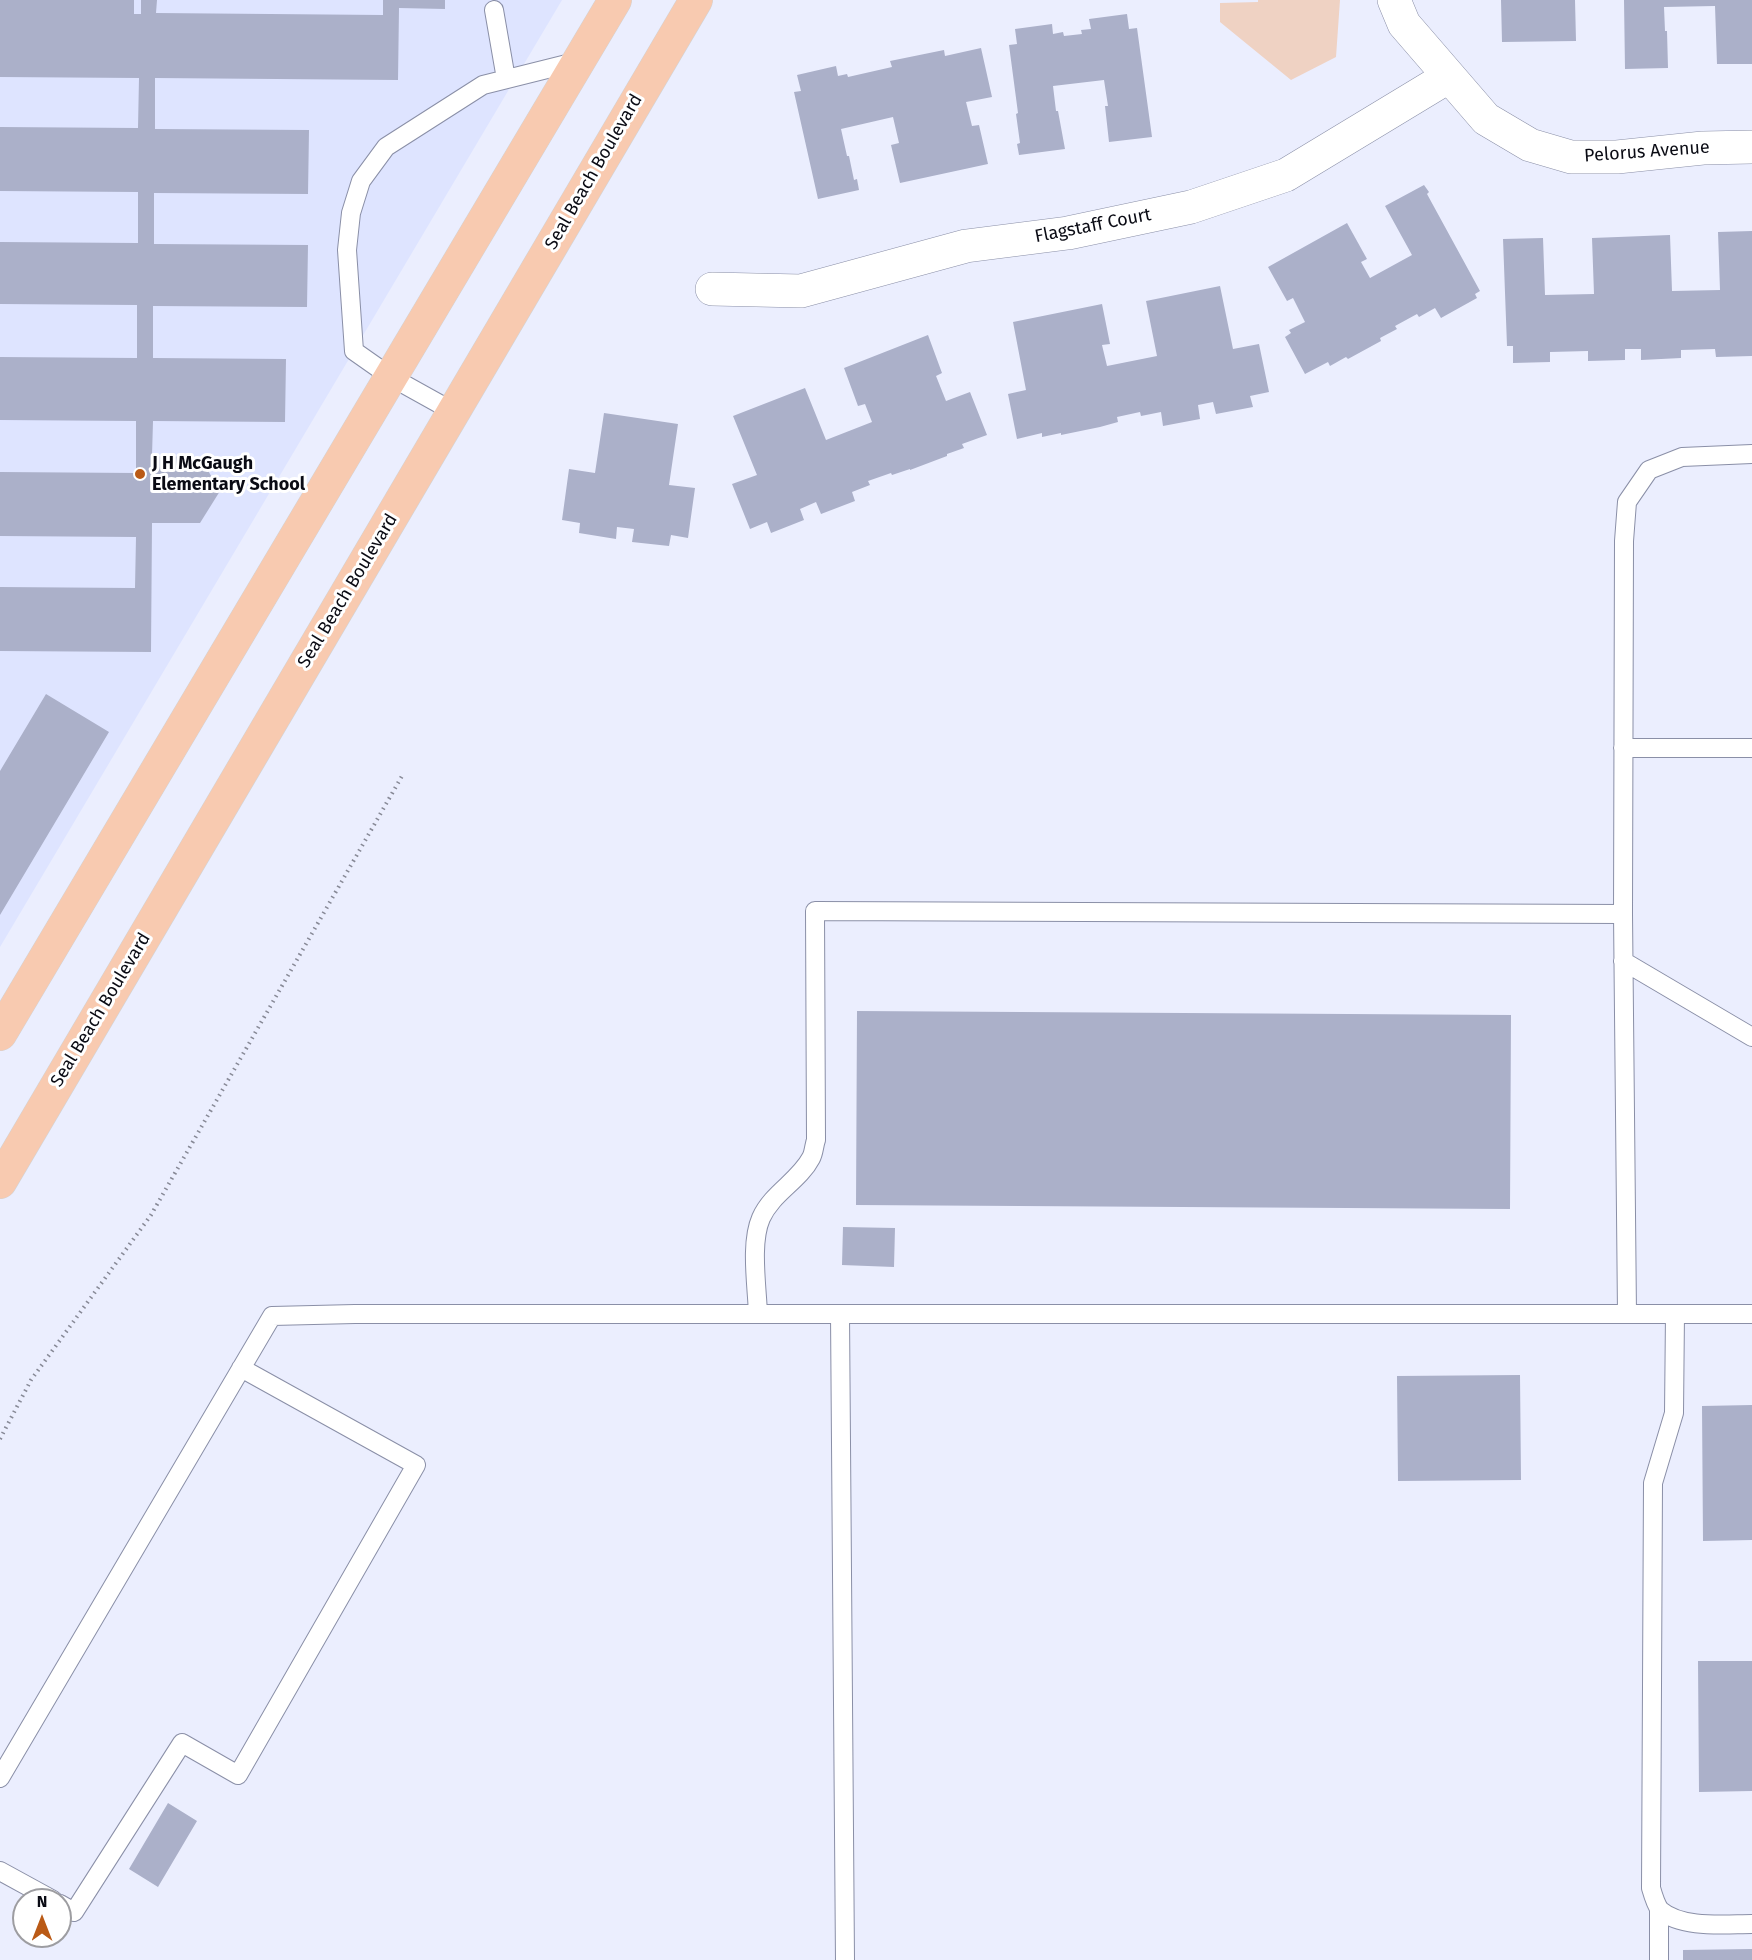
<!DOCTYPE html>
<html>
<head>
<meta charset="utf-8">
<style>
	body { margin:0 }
	#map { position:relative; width:1752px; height:1960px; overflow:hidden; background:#ebeefe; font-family:"Fira Sans",sans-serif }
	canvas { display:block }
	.north { position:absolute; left:12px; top:1888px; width:60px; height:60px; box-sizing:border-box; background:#fff; border:2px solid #9d9da1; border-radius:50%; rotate:0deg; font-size:16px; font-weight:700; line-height:24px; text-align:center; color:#0a0b14 }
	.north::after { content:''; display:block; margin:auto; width:21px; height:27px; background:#ba5a16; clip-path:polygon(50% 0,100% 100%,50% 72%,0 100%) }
</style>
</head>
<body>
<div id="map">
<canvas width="1752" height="1960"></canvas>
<div class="north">N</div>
</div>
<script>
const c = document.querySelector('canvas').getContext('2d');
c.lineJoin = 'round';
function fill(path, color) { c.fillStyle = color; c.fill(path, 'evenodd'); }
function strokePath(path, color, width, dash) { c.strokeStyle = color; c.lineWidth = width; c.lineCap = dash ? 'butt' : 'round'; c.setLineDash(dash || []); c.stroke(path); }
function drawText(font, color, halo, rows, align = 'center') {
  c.font = font + ' "Fira Sans",sans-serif'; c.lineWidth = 6; c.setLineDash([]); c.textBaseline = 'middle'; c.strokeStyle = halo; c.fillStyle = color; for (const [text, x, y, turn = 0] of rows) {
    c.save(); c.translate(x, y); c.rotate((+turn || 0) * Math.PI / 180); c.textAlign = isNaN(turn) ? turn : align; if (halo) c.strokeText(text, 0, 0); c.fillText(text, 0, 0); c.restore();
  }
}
const built = new Path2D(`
	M0 0H562L0 947Z`);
const green = new Path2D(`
	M1258 0H1340L1336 57 1291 80 1220 22V3L1258 2Z`);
const building = new Path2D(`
	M0 0H134V14H141V0H157L156 13 383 15V0H445V9L399 8 398 80 155 78V129L309 130 308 194 154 193V244L308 245 307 307 153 306V358L286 359 285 422 153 421 152 456 200 457 220 491 200 523H152L151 652 0 651V587L135 588 136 537 0 536V472L136 473V421L0 420V357L137 358V305L0 304V242L138 243V192L0 191V127L138 128 139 78 0 77Z
	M1501 0H1575L1576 41 1502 42Z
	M1624 0H1752V64H1717L1715 6 1664 7 1665 31H1667L1668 68 1625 69Z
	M1127 14 1129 29 1137 28 1152 137 1109 142 1105 106H1108L1104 80 1053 86 1056 111H1058L1065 149 1019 155 1017 144 1020 143 1016 114 1018 113 1009 45 1017 44 1015 29 1052 24 1053 34 1063 32 1064 36 1082 34 1081 30 1091 29 1089 19Z
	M981 48 992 97 966 102 972 126 979 125 988 164 900 183 891 145 899 143 893 117 841 129 847 156H849L854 180 857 179 859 190 818 199 794 92 801 91 797 75 836 66 838 76 847 74 848 77 892 67 890 61 944 50 945 56Z
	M1424 185 1429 192 1427 194 1480 291 1475 294 1477 298 1441 318 1435 308 1419 317 1417 314 1395 326 1397 329 1380 338 1381 341 1348 359 1346 357 1330 366 1328 362 1305 374 1285 337 1291 333 1289 330 1305 322 1293 298 1287 301 1268 267 1347 223 1367 259 1361 262 1370 278 1412 255 1385 206Z
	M1752 231V356L1716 357 1715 349 1681 350V358L1641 360V349H1625V360L1588 361V351L1550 352V362L1513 363V346H1507L1503 239 1543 238 1545 295 1594 294 1592 238 1670 235 1672 291 1720 290 1718 232Z
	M1220 286 1233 349 1259 344 1269 392 1250 396 1253 407 1216 414 1213 402 1198 405 1200 419 1163 426 1161 412 1141 416 1140 412 1117 417 1118 422 1100 427 1061 435V433L1042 437V433L1017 439 1008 394 1026 390 1013 322 1102 304 1110 344 1102 345 1107 366 1157 356 1146 301Z
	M928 335 942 373 936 376 946 401 970 392 987 435 962 444 964 448 947 454V456L910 470V469L892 475 891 473 868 481 870 485 852 492 855 501 821 514 816 502 800 509 804 520 771 533 767 522 750 529 732 484 757 475 733 416 805 388 826 440 872 422 865 404 858 406 844 368Z
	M604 413 678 424 669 485 695 488 688 538 671 535 669 546 632 542 634 529 617 527 616 539 579 533 580 523 562 520 569 469 595 473Z
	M46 694 109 732 0 915V771Z
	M857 1011 1511 1015 1510 1209 856 1205Z
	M843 1227 895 1228 894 1267 842 1265Z
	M1520 1375 1521 1480 1398 1481 1397 1376Z
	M1752 1405V1540L1703 1541 1702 1406Z
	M1698 1661H1752V1791L1699 1792Z
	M168 1803 197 1821 158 1887 129 1869Z
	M1752 1949V1960H1683V1950Z`);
const path = new Path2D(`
	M0 1439 31 1380 151 1215 402 776`);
const lane = new Path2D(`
	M494 10 506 79
	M454 412 391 377 354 351 347 250 351 213 361 181 386 147 483 85 579 61
	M1623 748H1752
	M1623 961 1752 1037
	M758 1314C757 1286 750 1243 761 1218 772 1193 799 1181 811 1158 814 1153 814 1145 816 1140L815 911 1623 914
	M840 1314 845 1960
	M1627 1314 1623 914 1624 541 1627 502 1649 470 1682 457 1752 454
	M1675 1314 1674 1413 1653 1483 1651 1888C1653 1895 1656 1905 1660 1910 1682 1929 1725 1924 1752 1924
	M0 1778 272 1316 355 1314H1752
	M0 1871 53 1900
	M60 1904 74 1912 182 1743 238 1775 416 1465 241 1368
	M1659 1909V1960`);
const street = new Path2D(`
	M1394 0 1404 24 1486 119 1530 145 1571 157H1617L1703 148 1752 147
	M712 289 801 291 966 246 1068 233 1191 207 1286 175 1448 77`);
const primary = new Path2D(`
	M0 1034 615 0
	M0 1182 696 0`);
const markers = [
	[140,474,6,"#ba5a16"]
];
const streetNames = [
	["Pelorus Avenue",1647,152,-4],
	["Seal Beach Boulevard",594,172,-60],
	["Flagstaff Court",1093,226,-11],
	["Seal Beach Boulevard",348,591,-59],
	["Seal Beach Boulevard",101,1010,-59]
];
const poiNames = [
	["J H McGaugh",152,464],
	["Elementary School",152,485]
];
fill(built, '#dee4ff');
fill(green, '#efd2c3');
fill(building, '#abb0c9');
strokePath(lane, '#8a8fa7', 20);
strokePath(street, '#8a8fa7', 34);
strokePath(primary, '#d3d3d5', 34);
strokePath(path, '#878996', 4, [1.5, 4.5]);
strokePath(lane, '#fff', 18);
strokePath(street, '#fff', 33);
strokePath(primary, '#f8cab0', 33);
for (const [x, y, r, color] of markers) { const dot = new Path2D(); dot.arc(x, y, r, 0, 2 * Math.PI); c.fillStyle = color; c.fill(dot); strokePath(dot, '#fff', 2); }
drawText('18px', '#0a0b14', '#fff', streetNames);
drawText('bold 18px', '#0a0b14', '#fff', poiNames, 'left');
</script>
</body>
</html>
